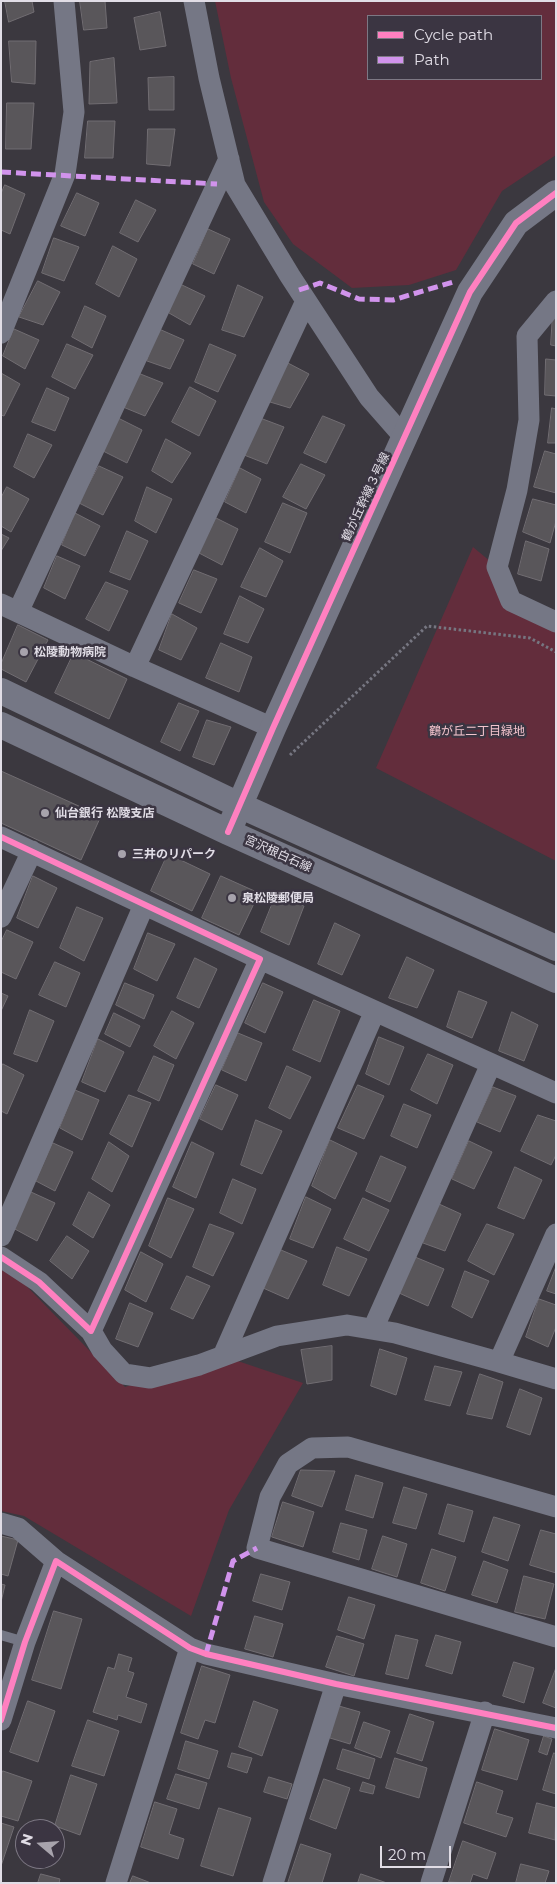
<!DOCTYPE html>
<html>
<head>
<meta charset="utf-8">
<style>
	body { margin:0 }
	#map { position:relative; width:557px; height:1884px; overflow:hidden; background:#3b383f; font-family:Montserrat,sans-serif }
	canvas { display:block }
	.frame { position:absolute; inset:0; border:2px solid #e1dde6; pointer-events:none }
	.legend { position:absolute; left:367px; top:15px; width:175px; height:65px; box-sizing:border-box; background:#3b3542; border:1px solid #7d7884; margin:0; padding:6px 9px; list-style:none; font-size:15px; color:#e1dde6 }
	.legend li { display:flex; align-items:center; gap:10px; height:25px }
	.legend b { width:25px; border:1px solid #7d7884 }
	.north { position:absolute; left:15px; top:1819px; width:50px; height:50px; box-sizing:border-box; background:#3b3542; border:1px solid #7d7884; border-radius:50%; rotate:288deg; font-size:14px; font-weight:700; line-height:20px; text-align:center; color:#e1dde6 }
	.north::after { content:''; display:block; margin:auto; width:18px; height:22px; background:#a7a3ac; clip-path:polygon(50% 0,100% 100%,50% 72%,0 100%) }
	.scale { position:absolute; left:380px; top:1846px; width:71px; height:22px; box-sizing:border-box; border:2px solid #e1dde6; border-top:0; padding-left:6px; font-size:15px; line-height:18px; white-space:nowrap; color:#e1dde6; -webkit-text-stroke:4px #3b3542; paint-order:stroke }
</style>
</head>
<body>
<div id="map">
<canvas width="557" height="1884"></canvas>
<div class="frame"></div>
<ul class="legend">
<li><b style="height:6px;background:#ff80c0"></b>Cycle path</li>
<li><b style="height:6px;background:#d193ec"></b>Path</li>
</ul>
<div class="north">N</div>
<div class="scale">20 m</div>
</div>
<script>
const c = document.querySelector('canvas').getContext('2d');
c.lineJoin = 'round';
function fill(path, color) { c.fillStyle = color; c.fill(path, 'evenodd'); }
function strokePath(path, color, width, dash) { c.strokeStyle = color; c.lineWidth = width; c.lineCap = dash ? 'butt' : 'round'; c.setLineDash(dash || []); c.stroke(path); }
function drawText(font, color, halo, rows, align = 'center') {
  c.font = font + ' Montserrat,"Noto Sans JP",sans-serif'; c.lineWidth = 5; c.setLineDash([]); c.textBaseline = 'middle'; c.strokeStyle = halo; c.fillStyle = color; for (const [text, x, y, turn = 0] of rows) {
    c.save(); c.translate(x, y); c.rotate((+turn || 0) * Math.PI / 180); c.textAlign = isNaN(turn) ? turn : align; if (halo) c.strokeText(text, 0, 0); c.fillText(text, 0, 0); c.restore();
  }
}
const green = new Path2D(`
	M215 1H556V155L502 191 456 270 409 285 352 288 293 244 264 202 231 78ZM368 16H541V79H368Z
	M473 547 497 567 511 601 556 622V861L376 768Z
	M1 1260 125 1387 223 1356 303 1383 229 1510 191 1616 24 1516 1 1511Z`);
const building = new Path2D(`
	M5 1H32L34 12 9 22Z
	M80 1H105L107 28 84 30Z
	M160 12 166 46 140 50 134 18Z
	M9 41H36L35 84 12 82Z
	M114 58 117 103 89 104 90 62Z
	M174 77V110H149L148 78Z
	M7 103H34L31 149H6Z
	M88 121H115L113 158H85Z
	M148 129H175L170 166 147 164Z
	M5 185 25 194 10 234 1 230V194Z
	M77 193 99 203 85 236 61 226Z
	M136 200 156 210 138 242 120 233Z
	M208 229 230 239 214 274 193 264Z
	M54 238 79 247 64 281 42 273Z
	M113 246 137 259 119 297 96 284Z
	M38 281 60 292 43 325 19 317Z
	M180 284 205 296 190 325 169 313Z
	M238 285 263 297 244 337 222 330Z
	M85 306 106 316 92 348 72 337Z
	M553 313 556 314V346L551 345Z
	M14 329 39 340 25 369 3 356Z
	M159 329 184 340 170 369 147 361Z
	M67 344 93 355 75 389 52 377Z
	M210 344 236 355 218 392 195 382Z
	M546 359 556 360V396L545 395Z
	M286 362 309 374 290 408 270 402Z
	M1 373 20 384 4 416 1 415Z
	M138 373 163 383 145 416 123 407Z
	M190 387 216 401 199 436 172 422Z
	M47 388 69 398 55 431 32 422Z
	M552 408 556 409V443H548Z
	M323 416 345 425 326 463 304 453Z
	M118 418 142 430 127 463 101 450Z
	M260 418 284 427 267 464 244 455Z
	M28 434 52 445 34 478 14 467Z
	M166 439 191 453 172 483 152 471Z
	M545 451 556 454V493L534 487Z
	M301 464 325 475 306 509 283 497Z
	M99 466 123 477 103 515 79 503Z
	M240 468 261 479 246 513 225 502Z
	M7 487 29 499 11 532 1 526V498Z
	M147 487 172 499 156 533 135 521Z
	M533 499 556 505V521L550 543 523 532Z
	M283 503 307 513 290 553 265 542Z
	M75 513 100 526 85 556 62 545Z
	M216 518 238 529 222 565 199 553Z
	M127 531 148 541 130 580 110 572Z
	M1 534 9 538 1 551Z
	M526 541 549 549 541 581 518 574Z
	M260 548 283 561 266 597 241 587Z
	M57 556 80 566 65 599 44 588Z
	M194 570 217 579 201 613 179 603Z
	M106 582 128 591 109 631 86 619Z
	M240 596 264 609 248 643 224 634Z
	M172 614 197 628 181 660 159 650Z
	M18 625 48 640 26 682 1 669V664Z
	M221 643 252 657 239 692 206 678Z
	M74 653 127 679 109 719 55 693Z
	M179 703 199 711 180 751 161 742Z
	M207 720 231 727 214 765 193 757Z
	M1 771 101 816 81 860 1 823Z
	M168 854 210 874 192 911 151 891Z
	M33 876 57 888 38 928 17 918Z
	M221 876 259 893 239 935 202 918Z
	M276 895 304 906 289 945 261 932Z
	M77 907 103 918 84 961 60 948Z
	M335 923 360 935 342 975 318 964Z
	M7 930 33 942 16 979 1 972V942Z
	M148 933 175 944 157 981 134 969Z
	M407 957 434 970 417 1008 389 998Z
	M195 958 217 969 199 1008 177 998Z
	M55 962 80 973 66 1007 39 995Z
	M125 983 154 995 144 1019 116 1005Z
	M263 983 283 992 265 1033 245 1023Z
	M459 991 487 1002 472 1038 447 1027Z
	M1 993 8 996 1 1011Z
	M314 1000 340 1011 320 1062 293 1050Z
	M30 1010 54 1021 37 1062 14 1054Z
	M172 1011 194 1023 176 1059 154 1046Z
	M512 1012 538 1025 524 1061 499 1051Z
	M114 1013 140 1026 130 1047 105 1034Z
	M238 1033 262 1043 246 1081 222 1070Z
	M379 1037 404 1047 389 1085 366 1074Z
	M98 1039 124 1052 105 1092 82 1082Z
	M428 1054 453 1065 437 1104 411 1090Z
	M154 1056 174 1065 159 1101 138 1091Z
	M3 1064 24 1075 7 1114 1 1111V1068Z
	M287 1066 311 1077 290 1119 269 1108Z
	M216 1085 238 1095 222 1130 200 1119Z
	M358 1085 384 1096 364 1139 338 1128Z
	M493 1087 516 1096 500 1132 477 1122Z
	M75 1090 99 1100 82 1140 60 1128Z
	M129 1095 151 1103 132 1147 110 1134Z
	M404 1104 431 1115 417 1148 391 1136Z
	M538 1115 556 1121V1155L551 1165 521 1151Z
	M256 1120 282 1131 262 1174 241 1165Z
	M330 1140 357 1153 335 1199 312 1186Z
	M469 1141 492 1152 474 1189 452 1179Z
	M109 1142 129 1156 112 1192 92 1179Z
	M192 1142 214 1153 196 1198 173 1187Z
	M53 1143 73 1152 55 1191 36 1181Z
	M381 1156 406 1167 390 1202 366 1191Z
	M515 1167 542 1180 524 1219 498 1208Z
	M233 1179 256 1189 242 1224 220 1213Z
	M31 1192 55 1203 37 1241 13 1228Z
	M89 1192 110 1205 93 1238 73 1225Z
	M306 1197 331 1209 313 1248 290 1239Z
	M168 1198 194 1209 171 1258 149 1246Z
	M363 1198 389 1210 369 1251 344 1239Z
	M439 1204 461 1214 445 1251 423 1243Z
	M210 1224 234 1233 213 1276 193 1267Z
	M487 1224 514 1234 494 1275 468 1261Z
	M67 1236 89 1251 72 1279 50 1261Z
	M337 1247 367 1259 349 1296 323 1285Z
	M281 1250 307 1261 288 1299 263 1288Z
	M141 1252 163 1264 146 1302 125 1290Z
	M415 1257 444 1269 428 1306 399 1293Z
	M556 1267V1294L547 1291Z
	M465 1271 489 1281 472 1318 452 1307Z
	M187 1276 210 1286 193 1319 171 1309Z
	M539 1299 556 1305V1327L548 1347 526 1337Z
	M130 1303 153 1313 138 1347 116 1339Z
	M332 1346V1380L307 1384 301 1350Z
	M380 1349 407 1358 396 1395 371 1386Z
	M435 1366 462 1372 450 1406 425 1400Z
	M480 1374 503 1382 492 1419 467 1414Z
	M520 1389 542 1398 530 1435 507 1427Z
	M301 1470 335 1471 322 1507 292 1496Z
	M356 1475 383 1483 373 1518 346 1510Z
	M404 1487 427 1494 416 1529 393 1523Z
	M283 1502 314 1512 303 1547 272 1537Z
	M448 1504 473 1511 464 1542 439 1534Z
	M494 1517 520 1525 508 1561 482 1552Z
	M341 1523 367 1530 359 1560 333 1552Z
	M541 1530 556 1534V1573L530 1565Z
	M1 1536 18 1540 8 1576 1 1574Z
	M383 1536 407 1544 397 1577 372 1569Z
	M432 1549 456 1557 445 1591 421 1583Z
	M484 1561 508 1570 497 1603 472 1595Z
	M261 1574 290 1582 282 1610 253 1601Z
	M524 1576 554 1584 545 1619 515 1612Z
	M1 1584 5 1585 1 1602Z
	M349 1597 375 1605 364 1639 338 1630Z
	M54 1611 82 1619 61 1689 32 1680Z
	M255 1616 283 1624 273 1657 245 1649Z
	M396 1635 418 1640 408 1679 386 1674Z
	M436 1635 461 1642 452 1674 426 1666Z
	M337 1636 364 1644 354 1676 326 1667Z
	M119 1654 132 1658 128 1671 134 1673 126 1697 147 1704 141 1723 118 1715 117 1720 93 1712 108 1667 114 1669Z
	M514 1662 534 1668 524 1703 503 1696Z
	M202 1666 230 1675 215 1723 205 1720 198 1739 181 1733Z
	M556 1668V1708L543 1703Z
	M28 1701 55 1711 38 1762 10 1752Z
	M254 1701 278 1710 262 1756 239 1747Z
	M339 1706 360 1712 350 1744 330 1738Z
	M410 1714 434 1722 422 1761 397 1753Z
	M88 1720 119 1731 104 1776 72 1766Z
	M364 1722 390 1731 381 1758 355 1748Z
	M495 1729 529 1740 517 1780 482 1770Z
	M544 1736 552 1739 547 1755 539 1752Z
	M186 1741 218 1751 209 1779 178 1769Z
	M343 1749 375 1759 369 1779 337 1769Z
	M232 1753 252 1758 247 1773 228 1767Z
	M554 1753 556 1754V1794L543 1790Z
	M395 1758 427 1768 419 1798 386 1788Z
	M3 1771 32 1781 18 1821 1 1816V1776Z
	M176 1774 207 1783 199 1809 167 1799Z
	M71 1775 97 1784 80 1835 55 1826Z
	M269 1777 292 1784 287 1799 264 1792Z
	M324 1779 350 1788 336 1829 310 1819Z
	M363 1782 375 1786 373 1794 360 1791Z
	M477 1782 503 1791 496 1813 513 1818 506 1837 464 1823Z
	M155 1802 177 1809 169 1834 184 1839 178 1859 141 1847Z
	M537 1803 556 1808 555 1840 529 1833Z
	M219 1808 251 1818 233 1876 201 1866Z
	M1 1823 14 1827 1 1866Z
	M463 1841 496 1853 487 1879 473 1874 470 1883 449 1882Z
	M301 1844 331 1854 322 1883H288Z
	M521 1864 549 1871 545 1883H516Z
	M41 1874 60 1879 59 1883H38Z
	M361 1874 387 1883H358Z
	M133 1876 151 1883H130Z`);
const path = new Path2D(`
	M290 755 427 626 530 638 556 652`);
const service = new Path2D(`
	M1 1635 25 1642`);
const minor = new Path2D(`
	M194 1 209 78 235 185 290 276 369 397 405 438
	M556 301 527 336 529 420 517 490 497 567 511 601 556 622
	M1 333 65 174 74 112 64 1
	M1 604 135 667 273 728
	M18 612 229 159
	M135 667 306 301
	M1 837 260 959 91 1331 39 1282 1 1257
	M1 917 32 851
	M260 959 556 1093
	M1 1236 144 905
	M373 1329 491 1064
	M91 1331 102 1350 124 1374 150 1378 199 1365 277 1336 347 1325 395 1333 499 1362 556 1234
	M223 1356 375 1011
	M499 1362 556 1379
	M556 1507 348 1447 312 1448 288 1464 270 1497 257 1548 556 1637
	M1 1523 18 1528 56 1561
	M1 1720 25 1642 56 1561 190 1648 206 1654 336 1684 556 1728
	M116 1883 190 1648
	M273 1883 336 1684
	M431 1883 485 1712`);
const tertiary = new Path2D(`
	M1 691 239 805 556 948
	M1 725 228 832 556 980
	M228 832 273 728 470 292 516 223 556 193`);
const quiet = new Path2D(`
	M1 172 217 184
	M299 290 320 283 359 299 393 300 453 282
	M206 1654 233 1561 257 1548`);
const cycleway = new Path2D(`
	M228 832 273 728 470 292 516 223 556 193
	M1 837 260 959 91 1331 39 1282 1 1257
	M1 1720 25 1642 56 1561 190 1648 206 1654 336 1684 556 1728`);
const markers = [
	[24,652,5,"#a7a3ac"],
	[45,813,5,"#a7a3ac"],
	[122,854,5,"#a7a3ac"],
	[232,898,5,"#a7a3ac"]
];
const streetNames = [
	["鶴が丘幹線３号線",366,497,-65],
	["宮沢根白石線",278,854,24]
];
const poiNames = [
	["松陵動物病院",34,652],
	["仙台銀行 松陵支店",55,813],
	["三井のリパーク",132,854],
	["泉松陵郵便局",242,898]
];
const parkNames = [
	["鶴が丘二丁目緑地",477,731]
];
fill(green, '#632d3c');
fill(building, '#59565a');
strokePath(building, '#716d72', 1);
strokePath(path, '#767681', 3, [2.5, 2.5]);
strokePath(service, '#757785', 10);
strokePath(minor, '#757785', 21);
strokePath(tertiary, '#757785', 26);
strokePath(quiet, '#d193ec', 5, [10, 5]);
strokePath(cycleway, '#ff80c0', 6);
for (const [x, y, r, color] of markers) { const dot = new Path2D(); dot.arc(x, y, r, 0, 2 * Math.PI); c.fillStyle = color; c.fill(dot); strokePath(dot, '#3b3542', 2); }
drawText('12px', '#e1dde6', '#3b3542', streetNames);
drawText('bold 12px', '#e1dde6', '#3b3542', poiNames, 'left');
drawText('12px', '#f3c4cd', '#3b3542', parkNames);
</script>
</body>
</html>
